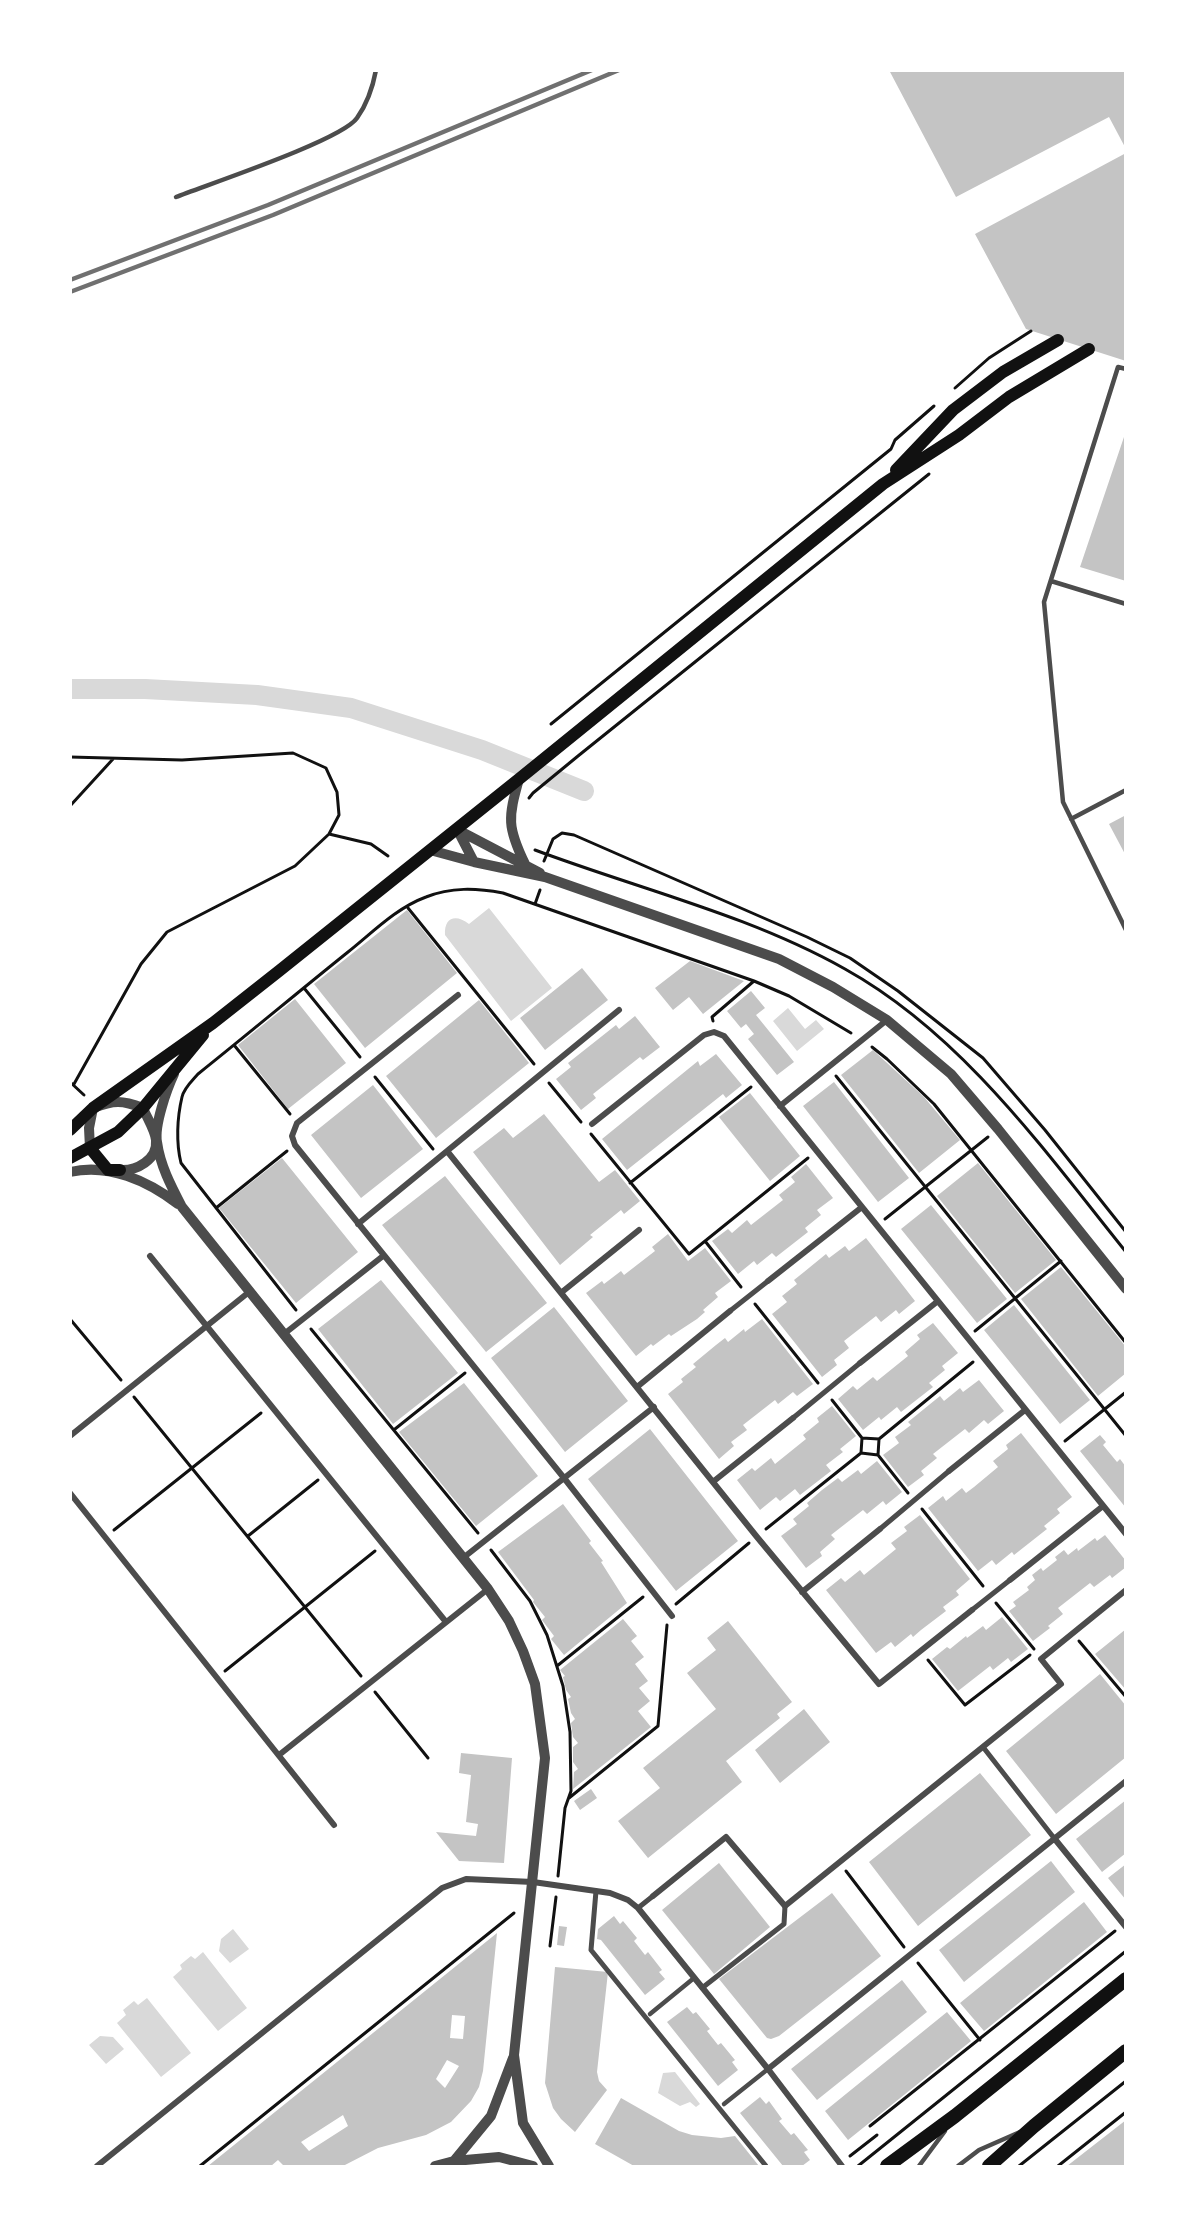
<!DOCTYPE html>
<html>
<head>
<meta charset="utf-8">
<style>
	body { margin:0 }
	#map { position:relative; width:1196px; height:2237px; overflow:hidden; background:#fff; font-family:Rubik,sans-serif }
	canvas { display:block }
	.frame { position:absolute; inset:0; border:72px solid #fff; pointer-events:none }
</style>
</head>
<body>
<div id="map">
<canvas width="1196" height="2237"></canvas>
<div class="frame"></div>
</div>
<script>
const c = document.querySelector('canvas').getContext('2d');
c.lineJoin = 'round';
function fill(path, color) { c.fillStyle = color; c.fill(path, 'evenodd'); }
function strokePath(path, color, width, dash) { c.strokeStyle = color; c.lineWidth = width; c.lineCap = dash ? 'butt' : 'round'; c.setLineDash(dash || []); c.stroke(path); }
const water = new Path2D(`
	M489 908 552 988 511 1021 445 935C444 917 456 914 469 924Z
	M788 1008 805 1029 816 1020 824 1029 797 1051 773 1021Z
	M233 1929 249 1949 230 1963 219 1951 221 1939Z
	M203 1952 247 2008 218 2031 173 1977 182 1969 180 1965 191 1956 195 1959Z
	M147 1998 191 2053 161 2077 117 2023 126 2015 123 2010 134 2001 138 2005Z
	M100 2036 113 2037 124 2049 106 2064 89 2045Z
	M675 2072 700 2104 696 2107 690 2102 680 2106 658 2093 663 2073Z`);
const canal = new Path2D(`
	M70 689H145L257 695 351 708 482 750 584 791`);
const building = new Path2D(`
	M889 70H1126V149L1109 117 956 197Z
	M1126 153V361L1026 329 975 234Z
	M1125 434H1126V581L1080 567Z
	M1126 815V856L1109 824Z
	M407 910 457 973 365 1048 314 984Z
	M690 961 744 981 703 1014 689 997 673 1010 655 988Z
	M582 968 608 1000 545 1050 520 1018Z
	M751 991 765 1008 756 1015 794 1062 777 1075 748 1039 754 1034 746 1024 741 1028 727 1011Z
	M295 999 346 1063 288 1109 238 1045Z
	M479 1000 529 1063 436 1138 386 1076Z
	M635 1016 660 1047 643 1060 640 1057 593 1094 596 1098 581 1110 556 1079 571 1067 568 1063 616 1025 619 1029Z
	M873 1050 924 1097 960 1140 919 1173 841 1075Z
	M716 1054 742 1085 726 1098 723 1094 627 1170 602 1139 698 1061 700 1066Z
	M834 1082 909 1178 878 1202 803 1106Z
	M373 1085 423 1149 361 1198 311 1135Z
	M750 1093 800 1156 770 1181 719 1117Z
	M544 1114 599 1182 615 1170 640 1201 624 1214 621 1210 590 1235 593 1237 560 1265 473 1152 504 1128 513 1138Z
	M282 1158 358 1252 296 1303 219 1208Z
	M978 1163 1056 1260 1015 1293 937 1196Z
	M806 1164 833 1198 817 1210 821 1215 805 1228 808 1232 776 1257 772 1253 757 1265 754 1261 738 1274 712 1241 728 1229 732 1233 747 1220 751 1225 783 1200 779 1195 795 1182 791 1177Z
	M445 1176 547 1303 486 1352 382 1225Z
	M931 1205 1007 1299 977 1323 901 1229Z
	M668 1234 688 1261 705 1248 731 1281 715 1293 718 1297 703 1310 705 1312 697 1319 671 1336 669 1334 653 1346 651 1344 636 1356 586 1293 602 1281 604 1284 621 1271 624 1275 655 1251 652 1247Z
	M866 1238 915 1301 899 1314 896 1310 881 1322 876 1316 844 1341 849 1348 834 1360 837 1365 822 1377 772 1314 787 1302 782 1296 797 1284 794 1280 804 1272 826 1254 829 1258 845 1246 849 1251Z
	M1061 1267 1126 1347V1373L1098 1396 1021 1299Z
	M381 1280 458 1373 393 1424 318 1329Z
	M1014 1305 1090 1400 1060 1424 984 1330Z
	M554 1307 628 1401 565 1452 491 1358Z
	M762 1319 813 1384 797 1396 793 1392 778 1404 775 1400 743 1425 747 1430 731 1442 734 1446 719 1459 668 1394 683 1382 681 1379 696 1367 693 1364 716 1345 725 1338 728 1342 744 1329 745 1332Z
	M933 1323 958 1353 942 1366 945 1370 929 1383 933 1387 901 1412 897 1407 881 1420 879 1417 863 1430 838 1399 853 1386 857 1390 873 1377 877 1381 908 1356 905 1352 920 1339 917 1335Z
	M979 1380 1004 1411 988 1424 984 1420 969 1433 965 1429 933 1454 937 1458 921 1471 924 1475 908 1487 883 1455 899 1443 895 1437 911 1425 908 1422 940 1396 944 1401 960 1388 963 1392Z
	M464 1383 538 1476 476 1526 399 1432Z
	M832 1406 856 1436 840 1449 843 1452 826 1465 831 1471 800 1495 795 1489 780 1501 776 1497 760 1510 737 1480 752 1468 755 1471 771 1458 775 1464 806 1439 803 1435 819 1422 817 1418Z
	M650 1429 738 1541 676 1591 588 1479Z
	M1021 1433 1072 1497 1057 1509 1060 1513 1044 1526 1047 1529 1014 1555 1012 1552 996 1565 992 1560 978 1571 928 1508 943 1496 946 1501 962 1488 966 1493 974 1487 998 1467 993 1461 1008 1449 1006 1445Z
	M1100 1435 1106 1442 1103 1445 1117 1462 1120 1459 1126 1467V1508L1080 1451Z
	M877 1461 902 1492 886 1505 883 1501 867 1514 863 1510 831 1535 835 1539 820 1552 822 1556 806 1568 781 1536 797 1524 793 1519 809 1506 807 1503 822 1490 838 1478 842 1482 858 1470 861 1474Z
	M563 1504 591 1541 589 1543 603 1561 601 1562 627 1603 564 1655 551 1639 554 1636 542 1620 545 1617 533 1602 534 1600 498 1552Z
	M920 1515 970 1579 956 1591 959 1595 943 1607 946 1611 921 1630 913 1637 911 1634 895 1647 891 1642 876 1653 826 1590 841 1578 845 1582 860 1570 864 1575 896 1549 891 1543 907 1531 904 1527Z
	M1105 1535 1126 1561V1567L1112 1578 1110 1575 1094 1587 1090 1583 1058 1608 1063 1614 1048 1626 1050 1628 1033 1641 1009 1611 1016 1606 1013 1602 1029 1590 1027 1587 1035 1580 1032 1575 1041 1568 1043 1571 1057 1560 1055 1557 1064 1550 1068 1555 1077 1548 1078 1551 1095 1538 1097 1541Z
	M1002 1617 1028 1649 1011 1662 1008 1658 993 1670 990 1666 958 1691 932 1659 947 1647 950 1649 966 1636 967 1638 983 1626 986 1630Z
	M623 1619 637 1636 631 1641 644 1657 635 1664 648 1681 639 1688 650 1701 638 1711 651 1727 573 1789 574 1772 578 1769 573 1762V1747L578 1743 573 1737 571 1723 575 1719 571 1713 568 1699 571 1697 566 1690 563 1677 565 1676 560 1670Z
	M728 1621 792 1702 777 1714 780 1718 726 1761 742 1782 648 1858 618 1821 660 1788 643 1768 716 1709 687 1673 716 1650 707 1638Z
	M1126 1629V1690L1095 1654Z
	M1100 1674 1126 1706V1757L1056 1814 1006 1751Z
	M804 1709 830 1742 780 1783 755 1750Z
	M461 1753 512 1758 504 1863 459 1861 436 1832 476 1836 478 1824 466 1822 471 1775 459 1773Z
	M980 1773 1031 1835 918 1926 869 1862Z
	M591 1789 597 1798 580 1810 574 1801Z
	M1126 1800V1853L1102 1872 1076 1839Z
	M1051 1861 1075 1892 964 1982 939 1950Z
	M719 1863 770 1927 714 1974 662 1910Z
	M1126 1864V1900L1108 1878Z
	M832 1893 881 1956 779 2036 771 2039 767 2038 719 1979Z
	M1084 1902 1107 1932 984 2031 960 2003Z
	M614 1916 620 1924 623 1921 637 1938 634 1941 645 1955 648 1952 662 1970 659 1972 665 1979 645 1995 601 1940 597 1939 598 1929Z
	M559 1926 567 1927 564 1946 557 1945Z
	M497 1933 483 2071 479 2087 471 2101 451 2122 426 2135 378 2148 343 2166H284L278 2160 271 2166H208ZM452 2015 465 2016 463 2039 450 2038ZM447 2060 459 2066 445 2088 436 2079ZM343 2115 348 2126 309 2151 301 2142Z
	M555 1967 608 1972 597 2072 599 2081 607 2090 575 2132 561 2119 553 2108 545 2083Z
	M902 1980 927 2012 817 2100 791 2069Z
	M687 2007 693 2014 696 2012 710 2029 707 2031 718 2045 721 2043 735 2060 732 2062 738 2070 718 2086 667 2022Z
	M947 2012 971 2041 848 2140 825 2111Z
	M760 2097 766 2104 769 2101 782 2119 779 2121 791 2135 794 2133 808 2150 804 2152 810 2160 802 2166H783L740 2113Z
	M621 2098 679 2131 692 2135 721 2138 735 2136 759 2166H634L595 2144Z
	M1126 2120V2166H1067Z`);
const path = new Path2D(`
	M955 388 989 358 1031 331
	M551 724 891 449 895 440 934 406
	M70 757 182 760 293 753 326 768 337 792 339 815 329 834 295 866 167 932 141 964 74 1084
	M529 798 533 793 578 756 929 474
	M70 806 113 759
	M329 834 371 844 388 856
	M535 850C639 889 749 915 845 969 962 1034 1044 1150 1126 1252
	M544 861 553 839 562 833 574 835 807 937 850 958 898 991 983 1058 1045 1130 1126 1232
	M535 904 540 890
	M408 908 534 1064
	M304 988 360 1057
	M713 1021 712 1017 754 981
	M234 1045 290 1114
	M872 1047 887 1059 934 1104 1126 1343
	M836 1076 1126 1436
	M375 1077 433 1149
	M70 1082 84 1095
	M549 1083 581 1122
	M591 1134 689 1254 808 1158
	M630 1183 751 1087
	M216 1208 287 1151
	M885 1219 988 1137
	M705 1241 741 1287
	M755 1304 818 1383
	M296 1310 181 1163C176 1143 177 1118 182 1097 184 1088 192 1081 198 1074 248 1034 297 993 348 952 372 933 396 908 426 897 451 887 476 888 503 893L754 981 789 996 851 1033
	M70 1319 121 1380
	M311 1329 478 1533
	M975 1331 1061 1261
	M134 1397 361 1676
	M832 1400 862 1438 861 1453 878 1455
	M395 1429 465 1373
	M862 1438 879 1439 878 1455 908 1493
	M879 1439 973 1362
	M1065 1441 1126 1392
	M922 1509 983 1586
	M766 1529 861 1453
	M114 1530 261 1413
	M248 1536 318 1480
	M491 1550 530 1601 547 1635 563 1686 570 1732 571 1791 565 1808 558 1876
	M996 1603 1034 1649
	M676 1604 749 1543
	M1079 1641 1126 1697
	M928 1660 965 1705 1030 1655
	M557 1666 643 1597
	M225 1671 375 1551
	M375 1692 428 1758
	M569 1798 658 1726 667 1625
	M846 1871 904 1947
	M550 1946 556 1897
	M918 1963 980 2040
	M870 2126 1115 1931
	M850 2156 877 2135
	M200 2166 514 1913
	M858 2166 1126 1951
	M1019 2166 1126 2081
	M1058 2166 1126 2112`);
const service = new Path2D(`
	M176 197C209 184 342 140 357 118 367 104 373 86 376 70
	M1126 369 1118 367 1044 602 1063 802 1126 930
	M1051 581 1126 604
	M1071 819 1126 790
	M650 2014 694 1978
	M724 2104 768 2069
	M919 2166 945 2131
	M958 2166 979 2150 1020 2132`);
const pedestrian = new Path2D(`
	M730 1311 768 1281
	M793 1418 860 1363
	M880 1529 949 1471
	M972 1610 1010 1580
	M983 1747 1054 1838
	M596 1891 591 1950 766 2166
	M638 1908 653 1896
	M702 1988 784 1924 785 1906`);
const minor = new Path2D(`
	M458 995 297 1123 292 1136 295 1145 564 1478 672 1616
	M780 1106 887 1020
	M592 1124 704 1035 714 1032 724 1036 1126 1534
	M447 1151 757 1537 879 1684 972 1610
	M358 1224 619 1010
	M150 1256 446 1622
	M768 1281 862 1207
	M562 1292 639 1230
	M284 1334 383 1256
	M860 1363 938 1301
	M637 1387 730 1311
	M70 1436 249 1292
	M949 1471 1025 1410
	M714 1481 793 1418
	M70 1493 334 1825
	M463 1558 654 1407
	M1010 1580 1103 1506
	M802 1592 880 1529
	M279 1755 488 1589
	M1054 1838 1126 1927
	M653 1896 726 1837 785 1906 1061 1684 1041 1659 1126 1590
	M768 2069 1126 1781
	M97 2166 442 1888 466 1879 533 1882 610 1893 628 1900 638 1908 768 2069 842 2166`);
const tertiary = new Path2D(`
	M519 779C508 818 507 827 525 864
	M456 829 540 873
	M457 829 474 862
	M430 850 474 862 545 877 779 959 833 987 887 1020 951 1074 998 1129 1126 1289
	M174 1074C167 1089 154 1125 157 1142 160 1165 171 1186 182 1207L488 1589 509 1621 523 1651 535 1684 545 1758 514 2055 523 2123 549 2166
	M90 1148 89 1128 93 1108C114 1100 122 1100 143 1108 147 1118 155 1130 156 1140 158 1160 136 1171 120 1170
	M70 1172C109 1163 148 1181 178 1204
	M454 2161 491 2116 513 2058
	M435 2166 454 2161 499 2157 533 2166`);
const secondary = new Path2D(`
	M896 470 953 410 1003 372 1058 340
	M70 1130 93 1108 213 1023 279 971 519 779 883 484 959 435 1009 397 1089 349
	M90 1148 108 1170H120
	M70 1158 118 1132 143 1108 203 1035`);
const primary = new Path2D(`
	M887 2166 955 2116 1126 1979
	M989 2166 1034 2126 1126 2051`);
const rail = new Path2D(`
	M70 280 268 205 592 70
	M70 292 273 215 619 70`);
fill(water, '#d9d9d9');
strokePath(canal, '#d9d9d9', 20);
fill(building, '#c4c4c4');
strokePath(path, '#111', 3);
strokePath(service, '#4c4c4c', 4.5);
strokePath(pedestrian, '#4c4c4c', 5);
strokePath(minor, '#4c4c4c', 6);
strokePath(tertiary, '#4c4c4c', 10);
strokePath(secondary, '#111', 12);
strokePath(primary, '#111', 14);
strokePath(rail, '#707070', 4.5);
</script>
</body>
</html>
